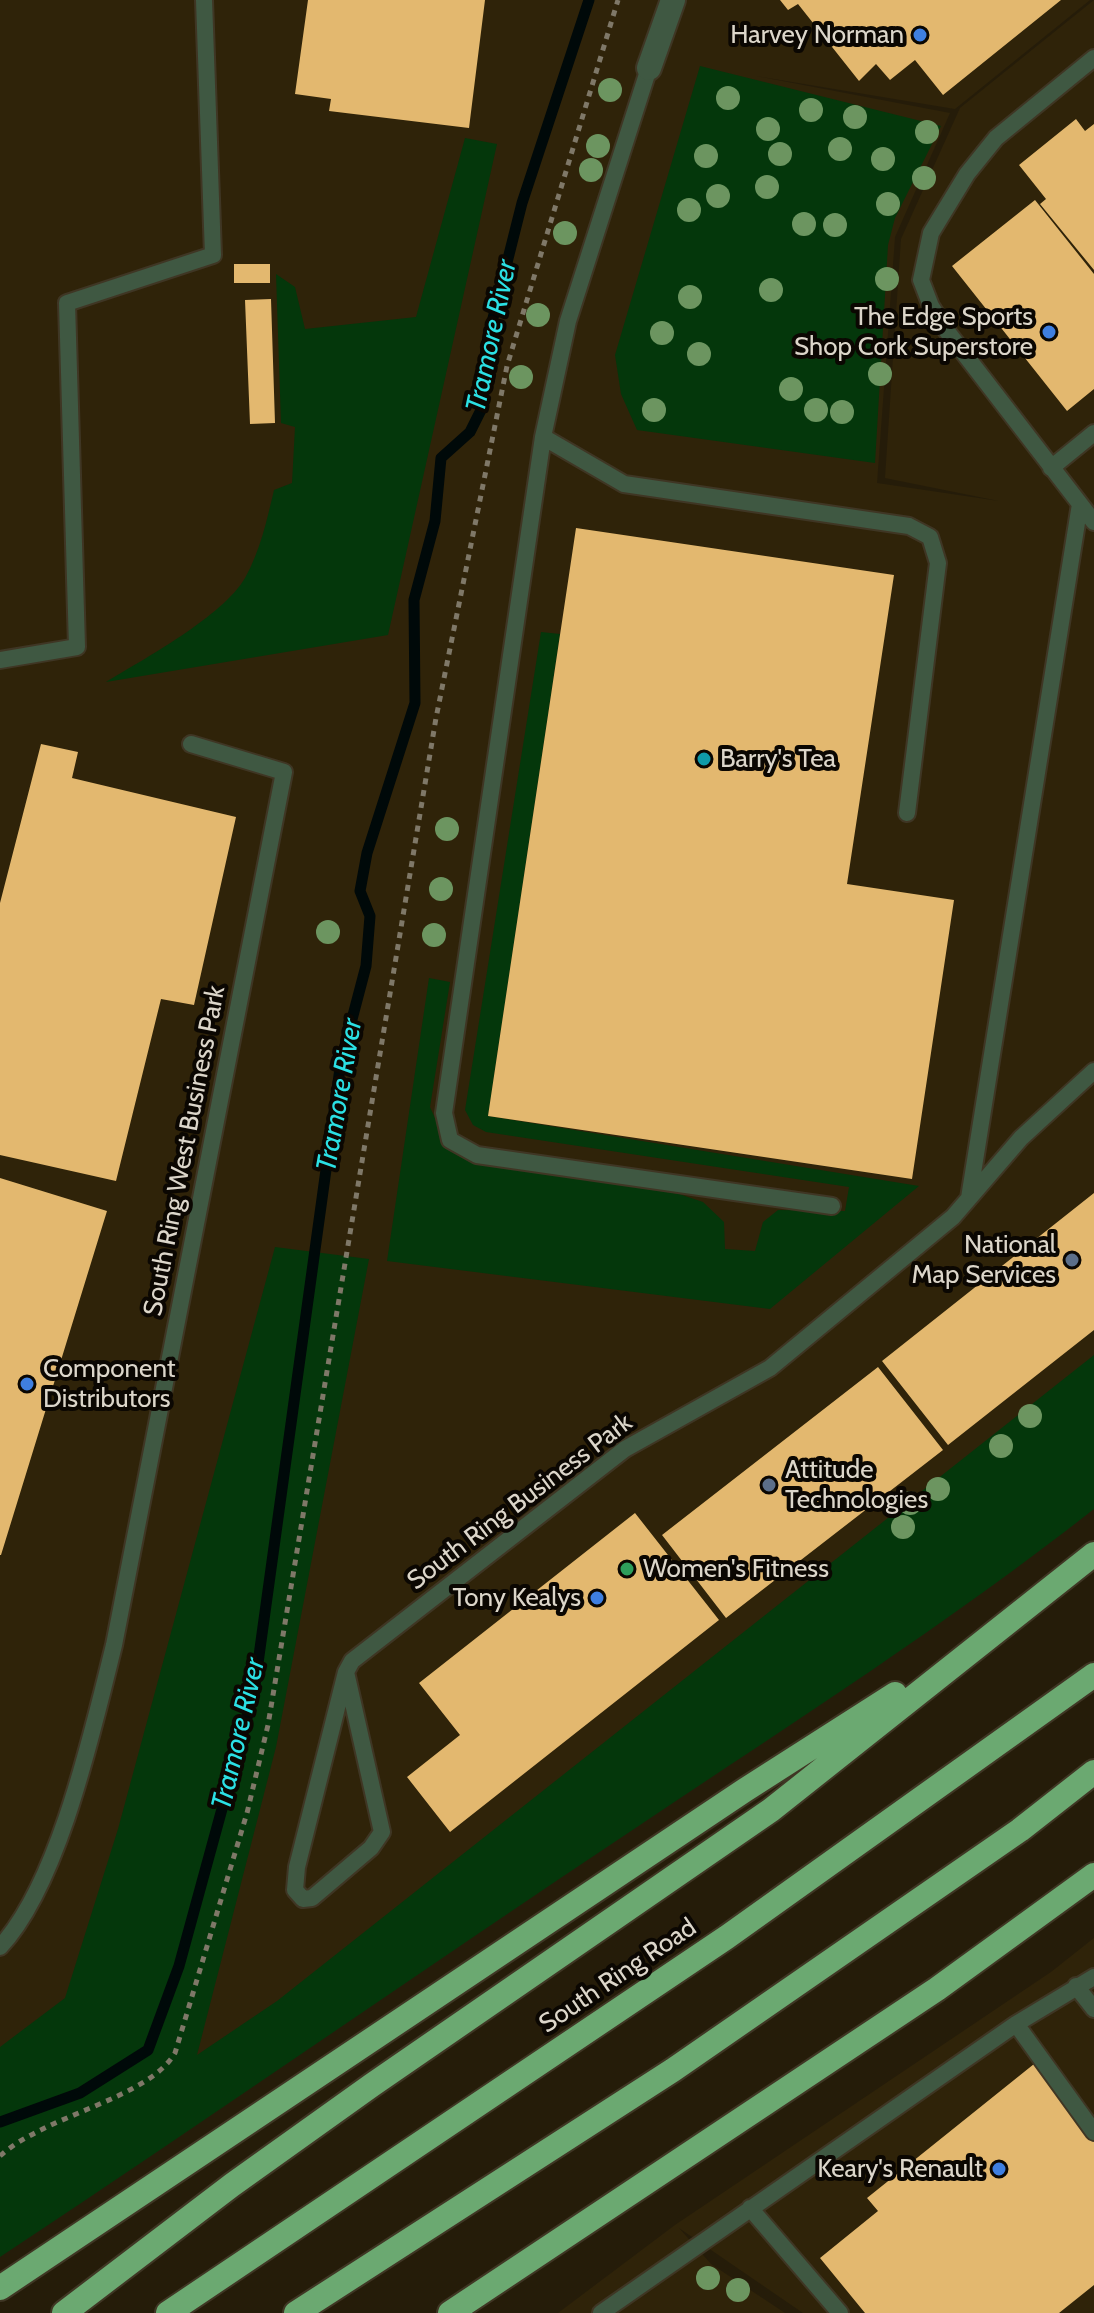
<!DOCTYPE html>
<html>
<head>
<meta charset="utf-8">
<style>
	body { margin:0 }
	canvas { display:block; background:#251c09 }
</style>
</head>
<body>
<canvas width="1094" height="2313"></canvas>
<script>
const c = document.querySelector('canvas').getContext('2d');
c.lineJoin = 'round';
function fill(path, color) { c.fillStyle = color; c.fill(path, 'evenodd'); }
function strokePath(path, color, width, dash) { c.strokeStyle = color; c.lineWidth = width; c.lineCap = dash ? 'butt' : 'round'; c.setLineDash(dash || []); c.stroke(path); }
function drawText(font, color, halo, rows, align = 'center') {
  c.font = font + ' Cabin,sans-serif'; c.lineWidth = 8; c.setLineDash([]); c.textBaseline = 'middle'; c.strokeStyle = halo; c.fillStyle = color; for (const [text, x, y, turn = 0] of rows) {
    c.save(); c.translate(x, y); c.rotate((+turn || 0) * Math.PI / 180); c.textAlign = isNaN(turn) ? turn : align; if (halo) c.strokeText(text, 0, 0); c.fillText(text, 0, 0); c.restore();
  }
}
const built = new Path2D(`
	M0 0H1090L955 109 756 76 950 113 895 237 877 483 999 501 885 478 901 239 960 108 1094 0V1427L0 2257Z
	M1094 1938V2313H803L679 2228 711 2264 785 2313H558L675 2225 1051 1972Z`);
const green = new Path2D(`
	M700 66 941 126 895 218 888 245 875 463 637 430 621 394 615 355Z
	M465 138 497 144 388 635 106 682C144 659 223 616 245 578 260 551 267 520 274 490L292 483 295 427 281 423 276 274 295 287 305 329 416 317Z
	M541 632 560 634 488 1116 919 1186 770 1309 387 1261 429 978 450 982 430 1107 448 1147 477 1163 679 1194 703 1202 724 1222 725 1249 755 1251 763 1222 778 1210 845 1211 849 1187 486 1132 473 1125 465 1110Z
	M275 1247 369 1259 276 1747 197 2055 277 2001 1094 1355V1509C949 1623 794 1722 640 1825 426 1967 215 2115 0 2257V2047L65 1998 118 1829Z`);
const stream = new Path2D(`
	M0 2122 80 2093 148 2050 179 1966 254 1692 341 1061 366 966 370 916 360 891 367 853 415 703 414 600 435 521 441 458 470 432 482 408 486 346 522 203 589 0`);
const building = new Path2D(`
	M308 0H485L469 128 329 111 331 99 295 94Z
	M780 0H1061L943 95 915 60 890 80 876 64 859 81 798 4 788 10Z
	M1076 119 1085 131 1094 124V270L1040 204 1046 199 1019 165Z
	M1035 200 1094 274V389L1067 411 952 266Z
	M234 264H270V283H234Z
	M271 299 275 423 250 424 245 300Z
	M576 528 894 575 847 884 954 900 912 1179 488 1116Z
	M41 744 78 752 72 778 236 817 194 1005 161 999 116 1181 0 1155V903Z
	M0 1178 107 1211 1 1555H0Z
	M1094 1193V1330L948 1445 882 1361Z
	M878 1367 943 1450 726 1618 662 1535Z
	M635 1513 719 1620 450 1832 407 1777 460 1735 419 1683Z
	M1034 2064 1094 2139V2285L1059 2313H865L820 2258 878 2211 867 2198Z`);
const path = new Path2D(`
	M0 2156C45 2115 148 2099 175 2053L247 1813 268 1725 436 718 507 366 618 0`);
const lane = new Path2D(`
	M1094 58 996 138 967 174 931 233 921 280 931 306 946 330 1094 522
	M649 68 568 321 543 437 444 1113 450 1140 477 1155 832 1206
	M543 437 624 484 909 526 930 537 938 563 907 813
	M1051 468 1094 433
	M0 660 77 647 67 303 213 255 204 0
	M969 1198 1080 504
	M346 1672 382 1832 371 1848 312 1898 303 1899 295 1890 297 1867 346 1672 352 1661 625 1449 770 1368 953 1217 1021 1138 1094 1071
	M0 1947C59 1884 93 1729 114 1645L284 772 191 744
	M1076 1986 1094 2009
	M1016 2024 1094 2132
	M750 2208 840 2313
	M601 2313 1016 2024 1094 1977`);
const street = new Path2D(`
	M649 68 673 0`);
const highway = new Path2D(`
	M0 2288 745 1790 895 1694
	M64 2313 232 2185 372 2085 771 1810 1094 1554
	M168 2313 727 1937 1094 1675
	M296 2313 673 2070 1020 1830 1094 1772
	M450 2313 937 1989 1094 1875`);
const trees = [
	[610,90],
	[728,98],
	[811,110],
	[855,117],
	[768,129],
	[927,132],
	[598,146],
	[840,149],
	[780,154],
	[706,156],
	[883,159],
	[591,170],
	[924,178],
	[767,187],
	[718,196],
	[888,204],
	[689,210],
	[804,224],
	[835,225],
	[565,233],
	[887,279],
	[771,290],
	[690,297],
	[538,315],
	[662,333],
	[699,354],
	[880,374],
	[521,377],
	[791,389],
	[654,410],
	[816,410],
	[842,412],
	[447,829],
	[441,889],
	[328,932],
	[434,935],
	[1030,1416],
	[1001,1446],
	[938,1489],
	[910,1503],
	[903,1527],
	[708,2278],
	[738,2290]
];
const markers = [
	[920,35,8,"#3f7fe0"],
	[1049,332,8,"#3f7fe0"],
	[704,759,8,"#0f9aa8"],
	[1072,1260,8,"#5c6f8a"],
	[27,1384,8,"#3f7fe0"],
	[769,1485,8,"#5c6f8a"],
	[627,1569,8,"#2e9e5b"],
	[597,1598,8,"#3f7fe0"],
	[999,2169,8,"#3f7fe0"]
];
const poiNames = [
	["Harvey Norman",904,35],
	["The Edge Sports",1033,317],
	["Shop Cork Superstore",1033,347],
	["Barry's Tea",720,759,"left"],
	["National",1056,1245],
	["Map Services",1056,1275],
	["Component",43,1369,"left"],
	["Distributors",43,1399,"left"],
	["Attitude",785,1470,"left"],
	["Technologies",785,1500,"left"],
	["Women's Fitness",643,1569,"left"],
	["Tony Kealys",581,1598],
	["Keary's Renault",983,2169]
];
const streetNames = [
	["South Ring West Business Park",185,1151,-79],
	["South Ring Business Park",520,1502,-37],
	["South Ring Road",618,1976,-34]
];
const waterNames = [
	["Tramore River",492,336,-78],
	["Tramore River",340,1095,-80],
	["Tramore River",239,1734,-77]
];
fill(built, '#2f2309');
fill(green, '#04370b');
strokePath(stream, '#000909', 11);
fill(building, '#e3b86f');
strokePath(lane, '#3f3624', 20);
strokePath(street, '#3f3624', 28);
strokePath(highway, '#3f3624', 28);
strokePath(path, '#7f7868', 5, [6, 6]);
strokePath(lane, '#3f5842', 16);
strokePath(street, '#3f5842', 24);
strokePath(highway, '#6ba971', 24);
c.fillStyle = '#6c9560';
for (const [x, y] of trees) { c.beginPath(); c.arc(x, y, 12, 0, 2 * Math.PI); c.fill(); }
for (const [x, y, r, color] of markers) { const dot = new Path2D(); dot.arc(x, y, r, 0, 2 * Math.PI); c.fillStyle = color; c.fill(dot); strokePath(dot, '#0b0702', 3); }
drawText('26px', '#dcd6ca', '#0b0702', poiNames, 'right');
drawText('26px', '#dcd6ca', '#0b0702', streetNames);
drawText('italic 28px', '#2be0e4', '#0b0702', waterNames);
</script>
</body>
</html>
